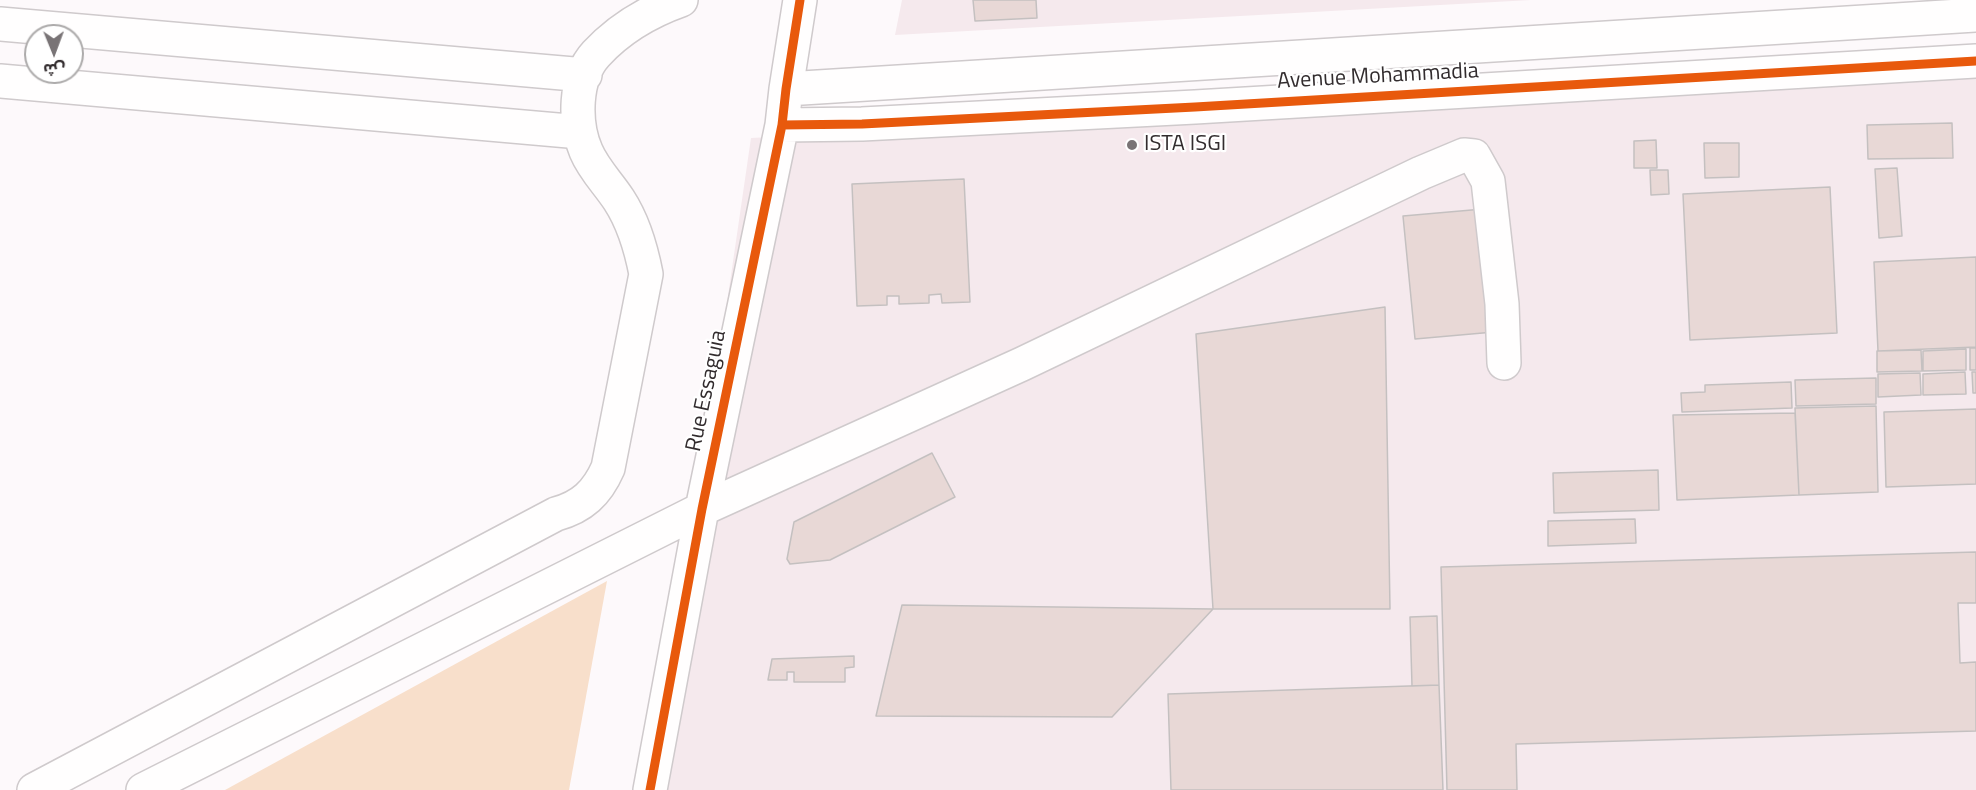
<!DOCTYPE html>
<html>
<head>
<meta charset="utf-8">
<style>
	body { margin:0 }
	#map { position:relative; width:1976px; height:790px; overflow:hidden; background:#fdf9fb; font-family:"Titillium Web","Noto Sans Arabic",sans-serif }
	canvas { display:block }
	.north { position:absolute; left:24px; top:24px; width:60px; height:60px; box-sizing:border-box; background:#fff; border:2px solid #adabab; border-radius:50%; rotate:179deg; font-size:16px; font-weight:700; line-height:24px; text-align:center; color:#322c2e }
	.north::after { content:''; display:block; margin:auto; width:21px; height:27px; background:#797476; clip-path:polygon(50% 0,100% 100%,50% 72%,0 100%) }
</style>
</head>
<body>
<div id="map">
<canvas width="1976" height="790"></canvas>
<div class="north">ش</div>
</div>
<script>
const c = document.querySelector('canvas').getContext('2d');
c.lineJoin = 'round';
function fill(path, color) { c.fillStyle = color; c.fill(path, 'evenodd'); }
function strokePath(path, color, width, dash) { c.strokeStyle = color; c.lineWidth = width; c.lineCap = dash ? 'butt' : 'round'; c.setLineDash(dash || []); c.stroke(path); }
function drawText(font, color, halo, rows, align = 'center') {
  c.font = font + ' "Titillium Web",sans-serif'; c.lineWidth = 4.5; c.setLineDash([]); c.textBaseline = 'middle'; c.strokeStyle = halo; c.fillStyle = color; for (const [text, x, y, turn = 0] of rows) {
    c.save(); c.translate(x, y); c.rotate((+turn || 0) * Math.PI / 180); c.textAlign = isNaN(turn) ? turn : align; if (halo) c.strokeText(text, 0, 0); c.fillText(text, 0, 0); c.restore();
  }
}
const built = new Path2D(`
	M902 0H1531L895 35Z
	M1976 74V790H656L751 138Z`);
const green = new Path2D(`
	M607 581 569 790H225Z`);
const building = new Path2D(`
	M973 0H1036L1037 18 975 21Z
	M1952 123 1953 158 1868 159 1867 125Z
	M1656 140 1657 168H1634V141Z
	M1704 143H1739V177L1705 178Z
	M1897 168 1902 236 1879 238 1875 169Z
	M1650 170H1668L1669 194 1651 195Z
	M964 179 970 302 942 303 941 294 929 295V303L899 304V296H887V305L857 306 852 184Z
	M1830 187 1837 333 1690 340 1683 194Z
	M1483 209 1494 332 1415 339 1403 216Z
	M1976 257V347L1878 351 1874 262Z
	M1385 307 1390 609H1213L1196 334Z
	M1970 348H1976V370H1970Z
	M1966 349V370L1923 371V351Z
	M1921 350 1922 371 1877 372V351Z
	M1965 372 1966 394 1923 395V374Z
	M1972 372H1976V393H1973Z
	M1920 373 1921 395 1878 397V374Z
	M1876 378V404L1796 406 1795 380Z
	M1791 382 1792 408 1682 412 1681 393 1705 392V385Z
	M1876 406 1878 492 1799 495 1795 408Z
	M1976 409V484L1886 487 1884 412Z
	M1795 413 1799 495 1677 500 1673 415Z
	M932 453 955 497 830 560 790 564 787 559 794 522Z
	M1658 470 1659 510 1554 513 1553 473Z
	M1635 519 1636 543 1548 546V521Z
	M1976 552V603H1958L1960 663 1976 662V731L1516 744 1517 790H1447L1441 567Z
	M902 605 1213 609 1112 717 876 716Z
	M1437 616 1439 685 1412 686 1410 617Z
	M854 656V667L845 668V682H794V672H787V680H768L772 659Z
	M1439 685 1443 790H1171L1168 694Z`);
const minor = new Path2D(`
	M0 24 585 75
	M0 81 580 132
	M786 89 1976 15
	M782 125 862 124 1195 107 1976 61
	M34 790 556 514C582 507 597 493 608 468L646 274C641 248 634 223 619 200 608 183 594 170 586 151 574 123 574 78 596 54 619 29 650 11 681 0
	M143 790 702 509 1022 364 1421 173 1464 155 1474 156 1488 181 1502 304 1504 363
	M650 790 702 509 782 125 786 89 800 0`);
const cycleway = new Path2D(`
	M782 125 862 124 1195 107 1976 61
	M650 790 702 509 782 125 786 89 800 0`);
const markers = [
	[1132,145,6,"#797476"]
];
const streetNames = [
	["Avenue Mohammadia",1378,77,-3],
	["Rue Essaguia",707,391,-78]
];
const poiNames = [
	["ISTA ISGI",1144,145]
];
fill(built, '#f5e9ed');
fill(green, '#f8dfcb');
fill(building, '#e8d8d6');
strokePath(building, '#c4c0c0', 1.5);
strokePath(minor, '#cfcacc', 36);
strokePath(minor, '#fffefe', 33);
strokePath(cycleway, '#e8590c', 9);
for (const [x, y, r, color] of markers) { const dot = new Path2D(); dot.arc(x, y, r, 0, 2 * Math.PI); c.fillStyle = color; c.fill(dot); strokePath(dot, '#fff', 2); }
drawText('22px', '#322c2e', '#fff', streetNames);
drawText('22px', '#322c2e', '#fff', poiNames, 'left');
</script>
</body>
</html>
